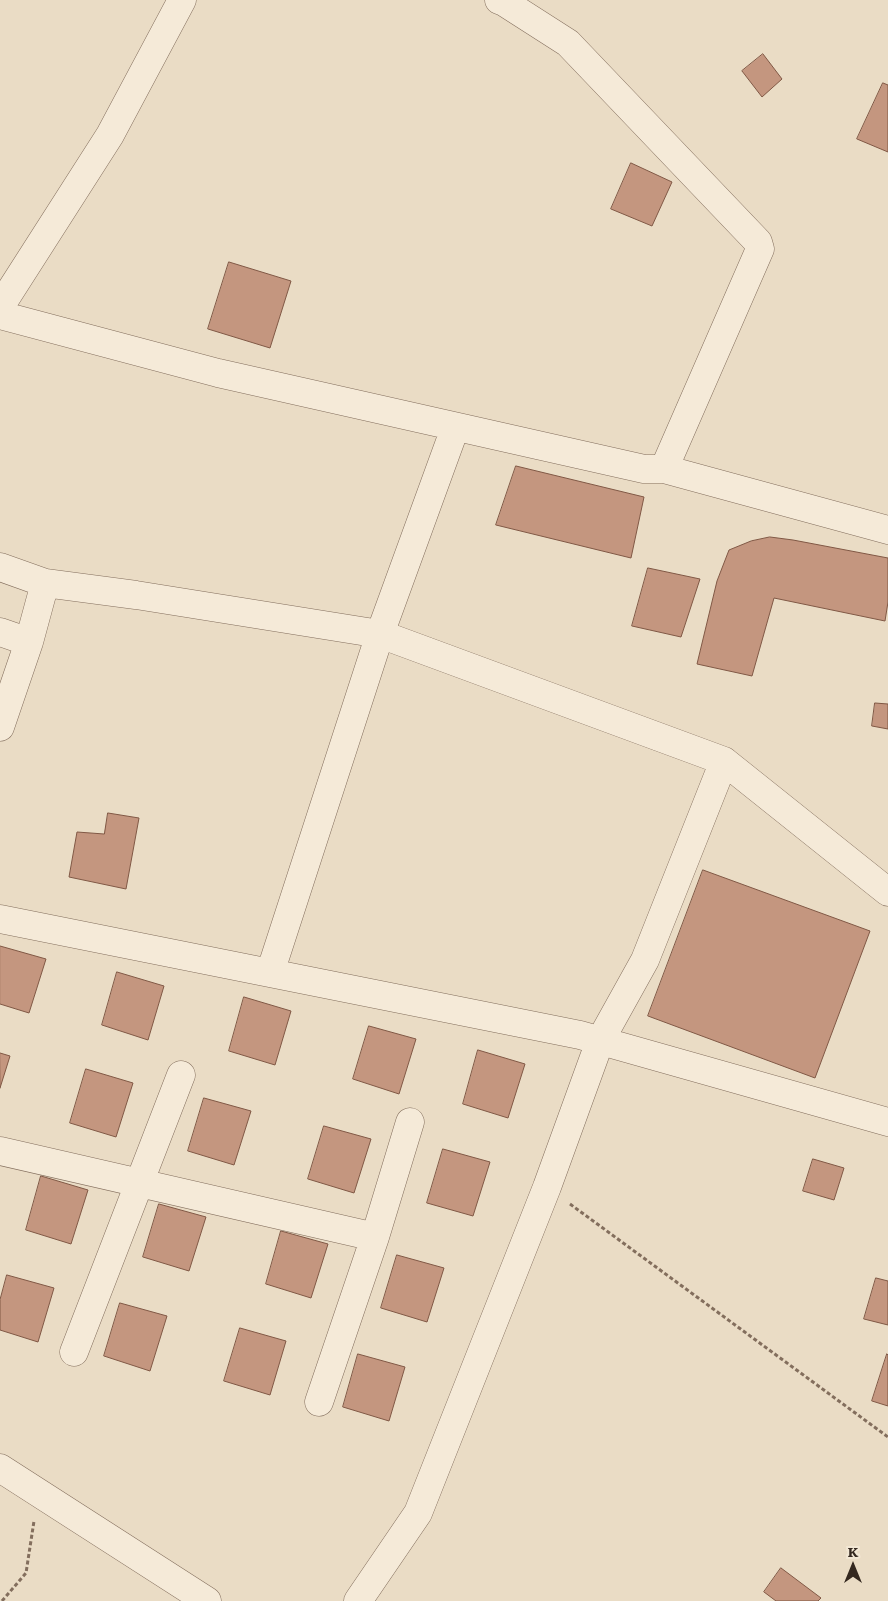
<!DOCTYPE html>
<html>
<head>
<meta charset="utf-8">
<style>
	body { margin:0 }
	#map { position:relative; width:888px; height:1601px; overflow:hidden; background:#eadcc5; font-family:Literata,serif }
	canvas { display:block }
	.north { position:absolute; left:828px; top:1541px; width:50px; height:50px; -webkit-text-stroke:4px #f2e7d4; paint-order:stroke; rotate:0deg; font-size:14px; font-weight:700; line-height:20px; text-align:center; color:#34281f }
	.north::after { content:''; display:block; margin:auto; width:18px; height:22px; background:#34281f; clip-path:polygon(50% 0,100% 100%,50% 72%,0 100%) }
</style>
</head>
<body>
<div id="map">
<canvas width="888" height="1601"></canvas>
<div class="north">K</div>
</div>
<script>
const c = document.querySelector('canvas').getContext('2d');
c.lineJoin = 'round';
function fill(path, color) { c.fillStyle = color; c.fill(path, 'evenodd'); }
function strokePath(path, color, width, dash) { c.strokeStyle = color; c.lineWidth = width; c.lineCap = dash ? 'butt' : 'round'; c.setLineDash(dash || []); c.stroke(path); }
const building = new Path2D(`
	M763 54 782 79 762 97 742 71Z
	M883 83 888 85V152L857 139Z
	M631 163 672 182 652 226 611 209Z
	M229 262 291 281 270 348 208 329Z
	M516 466 644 497 631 558 496 525Z
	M770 537 793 540 888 558V602L885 621 774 598 752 676 697 664 717 581 729 550 751 541Z
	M648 568 700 579 681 637 632 626Z
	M875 703 888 704V729L872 726Z
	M108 813 139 818 126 889 69 877 77 832 104 834Z
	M703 870 870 931 815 1078 648 1016Z
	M0 946 46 959 29 1013 0 1004Z
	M117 972 164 986 148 1040 102 1025Z
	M244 997 291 1011 275 1065 229 1051Z
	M369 1026 416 1039 399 1094 353 1079Z
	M478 1050 525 1064 508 1118 463 1104Z
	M0 1053 10 1056 0 1088Z
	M86 1069 133 1083 116 1137 70 1123Z
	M204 1098 251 1111 234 1165 188 1151Z
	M324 1126 371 1139 354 1193 308 1179Z
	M443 1149 490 1162 473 1216 427 1203Z
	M813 1159 844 1168 834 1200 803 1191Z
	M41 1176 88 1190 71 1244 26 1230Z
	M159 1204 206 1217 189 1271 143 1257Z
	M281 1231 328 1244 311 1298 266 1284Z
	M397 1255 444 1268 427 1322 381 1308Z
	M7 1275 54 1288 38 1342 0 1330V1300Z
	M876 1278 888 1281V1325L864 1319Z
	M120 1303 167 1316 150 1371 104 1356Z
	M240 1328 286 1341 270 1395 224 1381Z
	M358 1354 405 1367 389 1421 343 1407Z
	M887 1354 888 1355V1406L872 1401Z
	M781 1568 821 1598 818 1601H776L764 1592Z`);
const path = new Path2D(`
	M570 1204 888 1437
	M2 1601 26 1573 34 1521`);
const minor = new Path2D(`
	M0 307 110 135 182 0
	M0 315 218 373 644 469H664L760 249 758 242 568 43 504 2 499 0
	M664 469 888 530
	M0 567 45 583 29 642 0 727
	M45 583 136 595 380 634 455 428
	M0 632 29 642
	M0 919 270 973 380 634 724 761 888 892
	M270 973 580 1035 888 1122
	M0 1151 375 1237
	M74 1352 181 1075
	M319 1402 375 1237 410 1122
	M0 1468 207 1601
	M358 1601 418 1513 547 1187 600 1041 645 960 724 761`);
fill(building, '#c4967f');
strokePath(building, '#805845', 1);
strokePath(minor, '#836e5d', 29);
strokePath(path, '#836e5d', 3, [4, 2.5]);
strokePath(minor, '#f5ead8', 28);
</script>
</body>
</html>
